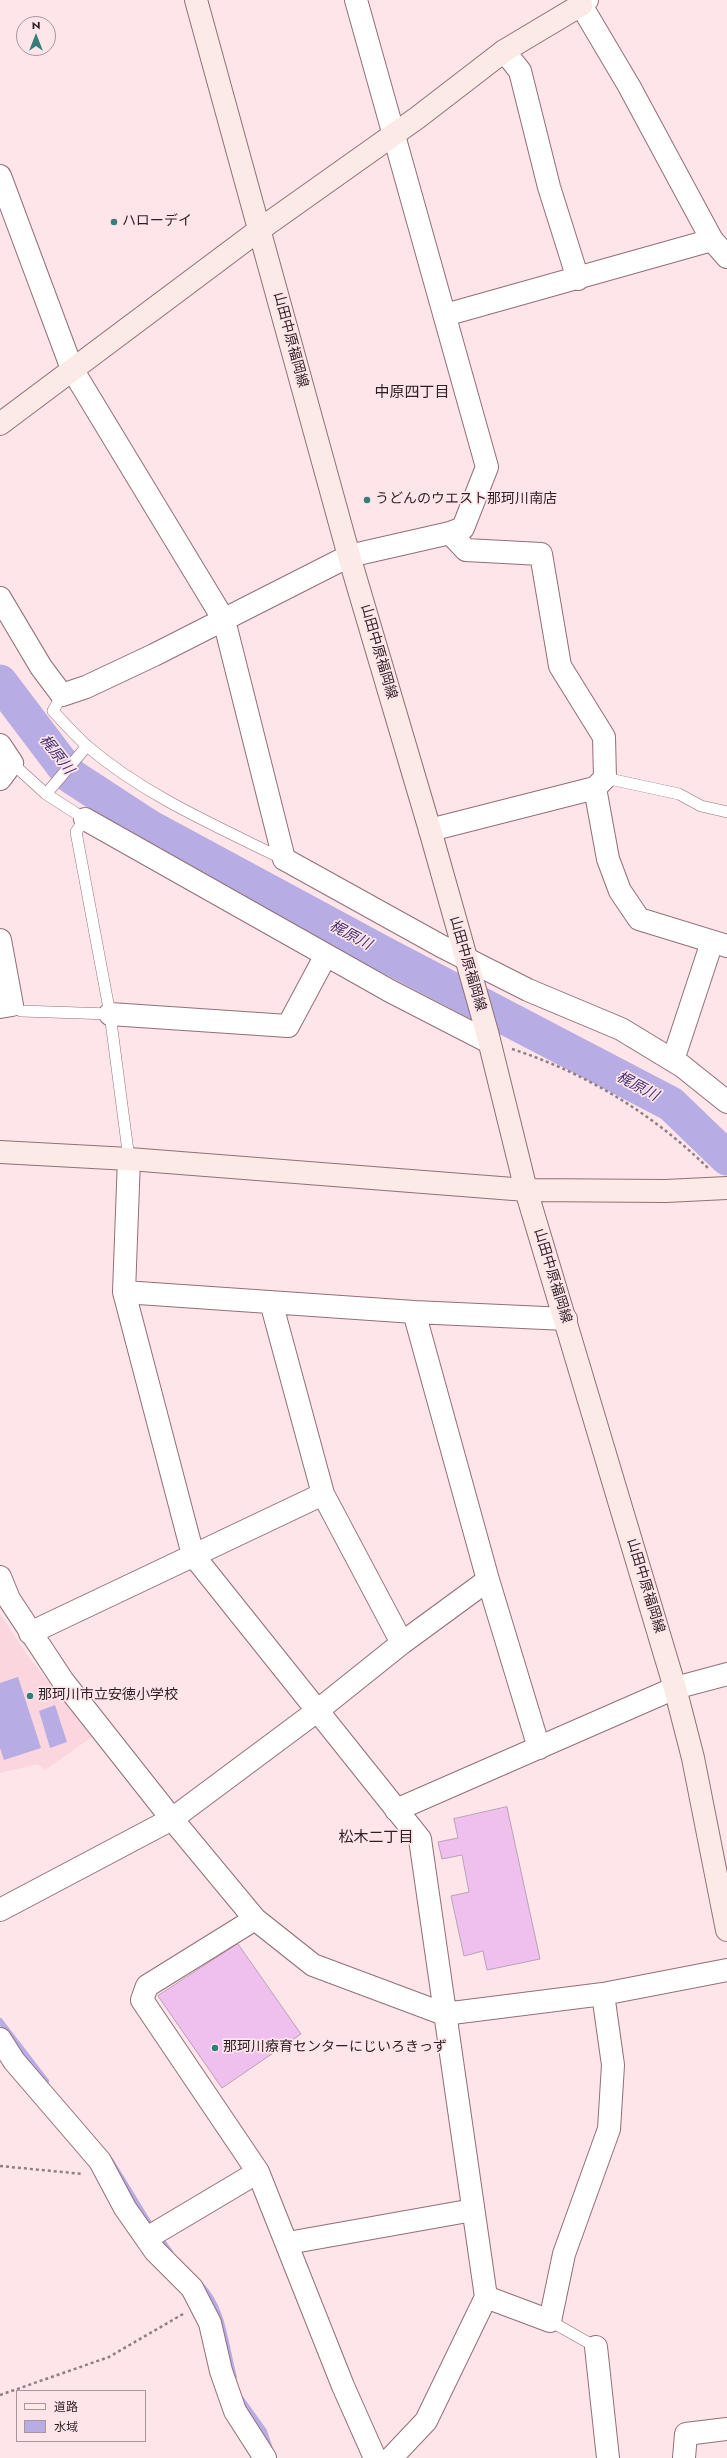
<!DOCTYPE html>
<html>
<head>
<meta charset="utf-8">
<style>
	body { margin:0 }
	#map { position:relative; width:727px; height:2458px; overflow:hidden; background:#fde5ea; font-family:Jost,"Noto Sans JP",sans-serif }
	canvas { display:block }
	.legend { position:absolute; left:16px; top:2390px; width:130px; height:52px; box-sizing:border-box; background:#fde5ea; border:1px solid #aa969a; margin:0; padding:5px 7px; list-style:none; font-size:12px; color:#2d1f23 }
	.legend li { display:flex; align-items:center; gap:8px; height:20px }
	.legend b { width:20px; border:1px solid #aa969a }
	.north { position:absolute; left:16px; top:16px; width:40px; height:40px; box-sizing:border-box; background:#fde5ea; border:1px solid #aa969a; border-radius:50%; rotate:0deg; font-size:11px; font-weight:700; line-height:16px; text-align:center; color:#2d1f23 }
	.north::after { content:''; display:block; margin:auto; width:14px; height:18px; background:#357d78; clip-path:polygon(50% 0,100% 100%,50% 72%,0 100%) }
</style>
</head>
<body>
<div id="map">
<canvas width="727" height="2458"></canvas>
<ul class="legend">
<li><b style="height:5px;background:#fbeae6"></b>道路</li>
<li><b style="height:11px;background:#b7ace3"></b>水域</li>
</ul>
<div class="north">N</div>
</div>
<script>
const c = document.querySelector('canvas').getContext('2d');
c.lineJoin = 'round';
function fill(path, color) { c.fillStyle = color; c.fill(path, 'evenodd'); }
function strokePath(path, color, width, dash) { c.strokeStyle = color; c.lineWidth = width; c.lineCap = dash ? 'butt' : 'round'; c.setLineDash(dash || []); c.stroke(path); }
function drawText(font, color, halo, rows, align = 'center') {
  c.font = font + ' Jost,"Noto Sans JP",sans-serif'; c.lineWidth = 3.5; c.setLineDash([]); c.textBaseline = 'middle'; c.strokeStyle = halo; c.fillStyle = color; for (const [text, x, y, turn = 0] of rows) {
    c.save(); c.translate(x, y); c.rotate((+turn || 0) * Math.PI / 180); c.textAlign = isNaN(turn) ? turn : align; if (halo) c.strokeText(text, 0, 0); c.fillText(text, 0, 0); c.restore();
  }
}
const built = new Path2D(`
	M0 1614 28 1656 92 1737 45 1770 38 1764 0 1773Z`);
const water = new Path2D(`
	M18 1677 41 1748 4 1760 0 1748V1683Z
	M55 1705 67 1742 50 1748 39 1711Z`);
const stream = new Path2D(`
	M0 2021 46 2081
	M111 2161 147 2220 170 2252
	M200 2284C224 2308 225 2345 234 2377
	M241 2399 264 2431 270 2449`);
const river = new Path2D(`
	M0 682 71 776 149 827 386 955 671 1104 727 1158`);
const building = new Path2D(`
	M507 1807 540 1959 487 1970 483 1951 464 1956 451 1896 469 1892 462 1855 442 1859 438 1842 458 1838 454 1819Z
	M238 1944 301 2034 222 2088 158 1996Z`);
const path = new Path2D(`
	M512 1049C586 1073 653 1114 708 1168
	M0 2166 83 2174
	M0 2395 109 2357 183 2314`);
const lane = new Path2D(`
	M62 695 53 711C64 723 75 735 87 746 144 795 216 826 283 859
	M12 763 46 794 85 819 76 832 110 1014 129 1159
	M605 778 679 794 701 806 727 812
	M46 794 87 746
	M12 1005 21 1011 110 1014
	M550 2321 596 2347`);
const street = new Path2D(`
	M587 0 581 5 629 86 712 240 727 257
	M504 51 520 71 549 187 578 279
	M0 176 72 369 224 620 284 859 441 946 528 990 621 1029 682 1066 727 1102
	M445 315 712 240
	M0 598 41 667 62 695 86 687 154 655 349 556 450 533 463 528 487 467 356 0
	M0 745 12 763 0 779
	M595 788 608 859 620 891 639 919 727 946
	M85 819 390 991 489 1042
	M430 830 595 788 605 778 604 737 560 666 541 554 466 550 450 533
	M0 940 12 1005 0 1007
	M110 1014 288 1026 326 955
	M673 1060 712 942
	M129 1159 124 1292 193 1555 420 1839 486 2297 426 2421 391 2458
	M124 1292 414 1312 566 1319
	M271 1302 323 1494 402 1643
	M414 1312 488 1580 539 1748
	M0 1577 9 1599 63 1681 172 1819 255 1919 313 1965 444 2014 603 1994 727 1970
	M30 1633 323 1494
	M396 1810 675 1688 727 1674
	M0 1910 172 1819 317 1711 402 1643 488 1580
	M255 1919 147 1986 142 2000 258 2172 343 2386 375 2458
	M0 2039 14 2061 100 2161 125 2208 155 2251 192 2288 210 2323 221 2371 235 2411 265 2458
	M147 2238 258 2172
	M288 2243 473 2210
	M486 2297 550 2321 564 2254 609 2129 613 2065 603 1994
	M596 2347 608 2458
	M684 2458 686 2434 727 2429`);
const secondary = new Path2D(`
	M196 0 349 556 430 830 487 1032 526 1190 675 1688 693 1758 727 1930
	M0 424 259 230 417 118 504 51 581 5 580 0
	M0 1152 129 1159 526 1190 666 1191 727 1188`);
const markers = [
	[114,222,4,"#357d78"],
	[367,500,4,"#357d78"],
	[30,1696,4,"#357d78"],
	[215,2048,4,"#357d78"]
];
const poiNames = [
	["ハローデイ",122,222],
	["うどんのウエスト那珂川南店",375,500],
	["那珂川市立安徳小学校",38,1696],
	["那珂川療育センターにじいろきっず",223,2048]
];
const streetNames = [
	["山田中原福岡線",290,340,75],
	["山田中原福岡線",378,652,74],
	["山田中原福岡線",467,964,74],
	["山田中原福岡線",552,1276,73],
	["山田中原福岡線",645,1586,73]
];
const neighbourhoodNames = [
	["中原四丁目",412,393],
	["松木二丁目",376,1838]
];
const waterNames = [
	["梶原川",56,755,52],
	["梶原川",350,936,28],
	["梶原川",637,1087,28]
];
fill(built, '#fcd6df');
fill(water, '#b7ace3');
strokePath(stream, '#b7ace3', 6);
strokePath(river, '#b7ace3', 35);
fill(building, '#efc0ed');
strokePath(building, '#baa0b8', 1);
strokePath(lane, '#926f77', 12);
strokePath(street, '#926f77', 24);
strokePath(secondary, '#926f77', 24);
strokePath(path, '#917e83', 2.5, [3, 3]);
strokePath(lane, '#fff', 11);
strokePath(street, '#fff', 22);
strokePath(secondary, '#fbeae6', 22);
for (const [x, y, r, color] of markers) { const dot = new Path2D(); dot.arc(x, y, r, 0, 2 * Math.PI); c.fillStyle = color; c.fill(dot); strokePath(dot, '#fde5ea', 1.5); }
drawText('14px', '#2d1f23', '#fde5ea', poiNames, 'left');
drawText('14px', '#2d1f23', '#fde5ea', streetNames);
drawText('15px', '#2d1f23', '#fde5ea', neighbourhoodNames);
drawText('italic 15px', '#463476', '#fde5ea', waterNames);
</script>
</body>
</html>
